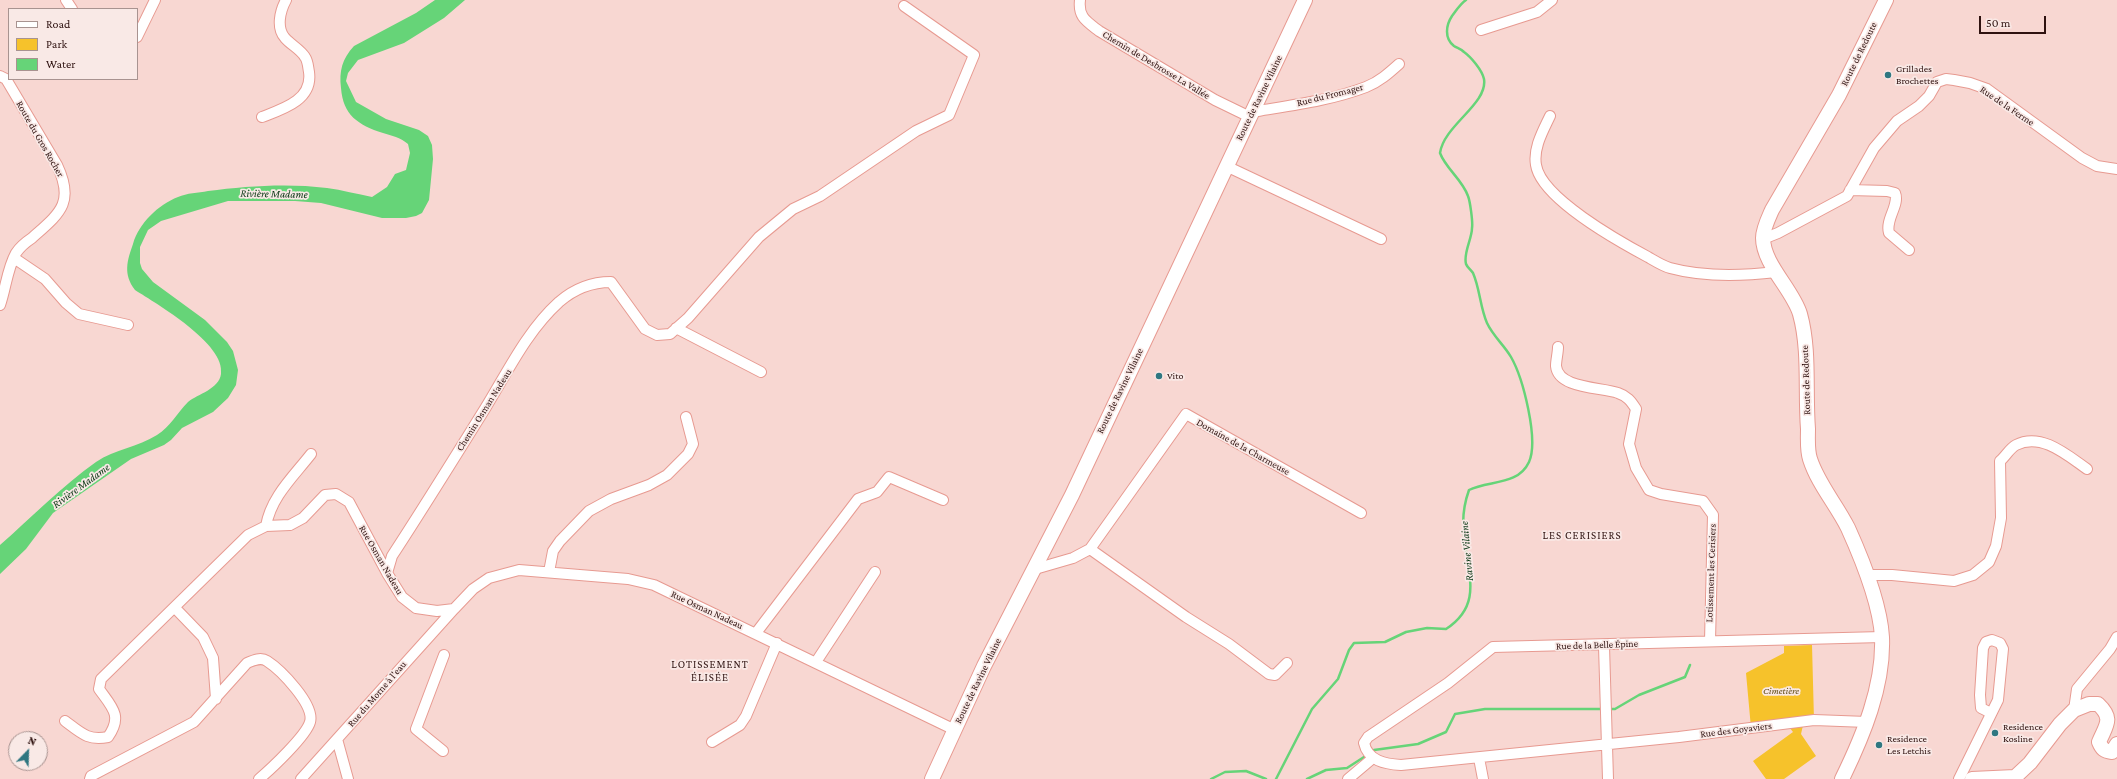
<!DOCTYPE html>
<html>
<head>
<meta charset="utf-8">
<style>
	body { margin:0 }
	#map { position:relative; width:2117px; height:779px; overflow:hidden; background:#f8d7d2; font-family:"Crimson Pro",serif }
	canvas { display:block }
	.legend { position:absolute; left:8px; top:8px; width:130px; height:72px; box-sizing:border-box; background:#f9e9e6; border:1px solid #a89390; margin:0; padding:5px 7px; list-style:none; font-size:12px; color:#2f1210 }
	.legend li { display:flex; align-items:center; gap:8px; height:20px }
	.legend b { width:20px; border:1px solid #a89390 }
	.north { position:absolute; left:8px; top:731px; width:40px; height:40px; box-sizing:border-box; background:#f9e9e6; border:1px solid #a89390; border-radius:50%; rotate:23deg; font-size:11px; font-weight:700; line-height:16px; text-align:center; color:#2f1210 }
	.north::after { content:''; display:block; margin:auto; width:14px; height:18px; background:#2f7781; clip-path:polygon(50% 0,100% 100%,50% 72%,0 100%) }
	.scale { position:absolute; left:1979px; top:16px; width:67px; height:18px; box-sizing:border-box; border:2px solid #2f1210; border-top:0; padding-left:5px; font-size:12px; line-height:14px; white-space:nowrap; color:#2f1210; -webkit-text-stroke:3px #f9e9e6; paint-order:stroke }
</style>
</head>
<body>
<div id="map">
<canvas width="2117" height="779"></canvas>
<ul class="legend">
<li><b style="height:5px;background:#fff"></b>Road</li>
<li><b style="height:11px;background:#f6c22b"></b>Park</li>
<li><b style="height:11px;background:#66d478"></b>Water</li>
</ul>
<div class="north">N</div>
<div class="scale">50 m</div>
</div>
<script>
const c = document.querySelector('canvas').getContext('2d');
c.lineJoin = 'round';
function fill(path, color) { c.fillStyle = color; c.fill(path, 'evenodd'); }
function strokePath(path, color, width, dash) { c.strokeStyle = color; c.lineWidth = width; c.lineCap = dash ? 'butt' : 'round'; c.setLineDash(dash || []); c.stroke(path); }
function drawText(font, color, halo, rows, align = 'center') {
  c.font = font + ' "Crimson Pro",serif'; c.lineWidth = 3.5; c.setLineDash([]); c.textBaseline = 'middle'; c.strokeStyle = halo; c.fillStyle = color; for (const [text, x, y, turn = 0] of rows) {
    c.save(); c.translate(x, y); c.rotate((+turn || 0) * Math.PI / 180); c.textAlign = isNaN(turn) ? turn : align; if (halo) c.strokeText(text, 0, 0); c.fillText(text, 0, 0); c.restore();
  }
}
const green = new Path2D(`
	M1812 645 1814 720 1804 721 1801 734 1816 756 1784 779H1766L1753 761 1793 732 1786 723 1751 728 1746 673 1784 653V646Z`);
const water = new Path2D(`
	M435 0H465L444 18 404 43 358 60 348 73 346 81 356 102 386 119 419 130 428 136 432 145 433 159 429 200 422 213 416 216 406 218H382L321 203 295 201H228L161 221 148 230 140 247V263L142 269 153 282 205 320 227 342 233 351 238 370 236 385 228 398 213 412 182 428 171 440 164 445 131 459 53 513 26 549 0 574V545C32 517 62 486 96 462 115 449 138 447 157 435 170 427 177 413 188 402 198 394 219 389 221 374 226 344 157 304 135 290 123 274 127 261 133 244 139 223 158 205 178 197 187 193 198 193 208 191 246 186 288 183 327 188 342 190 357 194 372 197L387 187 395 174 406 170 410 153 408 144C400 137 392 136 383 133 358 125 343 115 341 88 339 71 342 59 354 46L416 13Z`);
const stream = new Path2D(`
	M1608 709H1615L1639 695 1685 677 1690 665
	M1374 750 1418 744 1446 732 1455 714 1485 709H1603
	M1211 779 1225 772 1246 771 1266 779
	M1276 779 1312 709 1338 679 1349 650 1354 643 1385 642 1406 632 1427 628 1446 629C1484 604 1467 573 1464 535 1462 520 1464 504 1469 490 1488 480 1518 486 1529 462 1539 440 1523 378 1511 357 1504 345 1493 336 1487 323 1480 307 1480 289 1473 273 1471 270 1467 267 1466 264 1463 253 1472 239 1472 228 1473 222 1470 201 1468 196 1462 179 1446 169 1440 153 1444 125 1488 104 1484 79 1482 70 1471 57 1464 52 1461 49 1457 48 1454 46 1444 38 1446 25 1452 16 1456 11 1460 4 1466 0
	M1307 779 1326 770 1347 768 1364 757`);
const street = new Path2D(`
	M66 0 72 9
	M1080 0C1078 17 1086 21 1099 31L1215 100 1250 117
	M1481 30 1537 12 1552 0
	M137 37 155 0
	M0 76 6 79 57 165C75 203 60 213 32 238 26 242 20 247 16 253 7 269 6 288 0 305
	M1254 110 1258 111C1294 105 1332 100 1366 87 1379 82 1389 73 1399 64
	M1550 116C1543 131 1533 148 1536 165 1541 198 1620 242 1648 257 1655 261 1663 266 1670 268 1703 277 1742 276 1776 272
	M262 117C283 109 313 100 309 72 308 67 308 61 305 57 300 49 291 45 285 38 276 28 280 11 286 0
	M1226 166 1381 239
	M1850 190 1887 191 1895 193C1900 205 1885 219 1889 233L1909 250
	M1763 239 1778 233 1847 196 1874 148 1897 121 1919 106 1929 96 1937 82 1946 79 1954 80 1970 83 1987 89 2082 158 2097 166 2117 169
	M14 258 45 279 66 303 79 314 128 325
	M676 328 761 372
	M1558 347C1558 353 1556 360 1556 366 1558 389 1602 387 1618 393 1627 396 1631 401 1636 409L1629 444 1636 468 1649 490 1661 494 1703 501 1713 515 1710 641
	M266 526C271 497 293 477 311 454
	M1090 549 1186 617 1229 644 1269 674 1275 675 1287 663
	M1035 569 1073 558 1090 549 1186 414 1361 513
	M549 572 553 551 560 541 589 511 611 499 649 485 667 475 688 454 693 444 686 417
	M387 573 392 556C424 507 455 457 486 407 508 371 527 331 559 302 574 289 592 282 611 282L645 329 657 335 670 334 688 318 759 237 793 209 820 196 916 131 949 115 974 55 904 6
	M1867 575H1892L1954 581 1973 575 1989 562 1996 546 2001 518 2000 461C2005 457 2010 448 2016 445 2041 432 2067 455 2087 469
	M175 608 203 637 213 658 216 699
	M756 633 858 499 877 492 889 477 943 500
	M1604 646 1608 779
	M816 662 875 572
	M2074 710 2077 689 2110 649 2117 637
	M65 721C81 733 88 741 108 737 123 716 112 707 99 689L101 679 248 535 266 526 290 525 303 518 325 495 336 494 349 502 387 573 402 597 416 608 437 611 454 609 473 589 489 578 519 570 628 579 654 585 955 730
	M1867 722 1814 720 1679 737 1401 765C1385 764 1368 761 1364 743L1368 737 1448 683 1493 647 1882 637
	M337 739 348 779
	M712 742 740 725 746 716 777 643
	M443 751 416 729 444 655
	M1479 758 1483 779
	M90 779 91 776 194 722 247 663C254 660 261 657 267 661 281 670 315 705 310 722 306 736 271 769 259 779
	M301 779 454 609
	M1348 779 1373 758
	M1959 779 1998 700 2003 649 2000 643 1992 640 1986 642 1983 648 1980 695 1981 708 1991 713`);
const secondary = new Path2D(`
	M932 779 984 666 1072 495 1305 0
	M1842 779C1863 736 1884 686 1882 637 1880 603 1862 559 1848 528 1836 504 1818 484 1810 459 1807 450 1808 438 1808 429 1805 391 1810 350 1800 314 1793 290 1763 264 1763 238 1763 229 1768 219 1772 210L1839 95 1886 0
	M1972 779 2015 777 2030 763 2060 724 2074 710 2089 704H2098C2114 719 2106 725 2099 742 2102 749 2104 751 2112 752L2117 744`);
const markers = [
	[1888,75,4,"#2f7781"],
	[1159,376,4,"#2f7781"],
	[1995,733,4,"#2f7781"],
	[1879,745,4,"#2f7781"]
];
const streetNames = [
	["Route de Redoute",1859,54,-64],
	["Chemin de Desbrosse La Vallée",1156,65,31],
	["Rue du Fromager",1330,95,-14],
	["Route de Ravine Vilaine",1259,98,-64],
	["Rue de la Ferme",2007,106,34],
	["Route du Gros Rocher",40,139,60],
	["Route de Redoute",1806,380,-92],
	["Route de Ravine Vilaine",1120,391,-64],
	["Chemin Osman Nadeau",484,410,-58],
	["Domaine de la Charmeuse",1243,447,29],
	["Rue Osman Nadeau",381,560,60],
	["Lotissement les Cerisiers",1711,573,-88],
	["Rue Osman Nadeau",707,610,25],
	["Rue de la Belle Épine",1597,645,-2],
	["Route de Ravine Vilaine",978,681,-64],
	["Rue du Morne à l'eau",377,694,-49],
	["Rue des Goyaviers",1736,730,-7]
];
const poiNames = [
	["Grillades",1896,69],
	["Brochettes",1896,81],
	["Vito",1167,376],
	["Residence",2003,727],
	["Kosline",2003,739],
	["Residence",1887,739],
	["Les Letchis",1887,751]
];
const parkNames = [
	["Cimetière",1781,691]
];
const waterNames = [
	["Rivière Madame",274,194,1],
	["Rivière Madame",81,486,-36],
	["Ravine Vilaine",1467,551,-95]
];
const neighbourhoodNames = [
	["LES CERISIERS",1582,536],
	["LOTISSEMENT",710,665],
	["ÉLISÉE",710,678]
];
fill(green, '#f6c22b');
fill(water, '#66d478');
strokePath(stream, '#66d478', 2.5);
strokePath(street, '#e79a91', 12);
strokePath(secondary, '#e79a91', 16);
strokePath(street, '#fff', 10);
strokePath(secondary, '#fff', 14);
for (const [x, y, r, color] of markers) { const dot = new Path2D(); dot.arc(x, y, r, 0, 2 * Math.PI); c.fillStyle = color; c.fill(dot); strokePath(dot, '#f9e9e6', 1.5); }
drawText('10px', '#2f1210', '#f9e9e6', streetNames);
drawText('10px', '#2f1210', '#f9e9e6', poiNames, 'left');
drawText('italic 10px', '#624d14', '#f9e9e6', parkNames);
drawText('italic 11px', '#093714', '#f9e9e6', waterNames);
c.letterSpacing = '1px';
drawText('11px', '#2f1210', '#f9e9e6', neighbourhoodNames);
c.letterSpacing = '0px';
</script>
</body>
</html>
